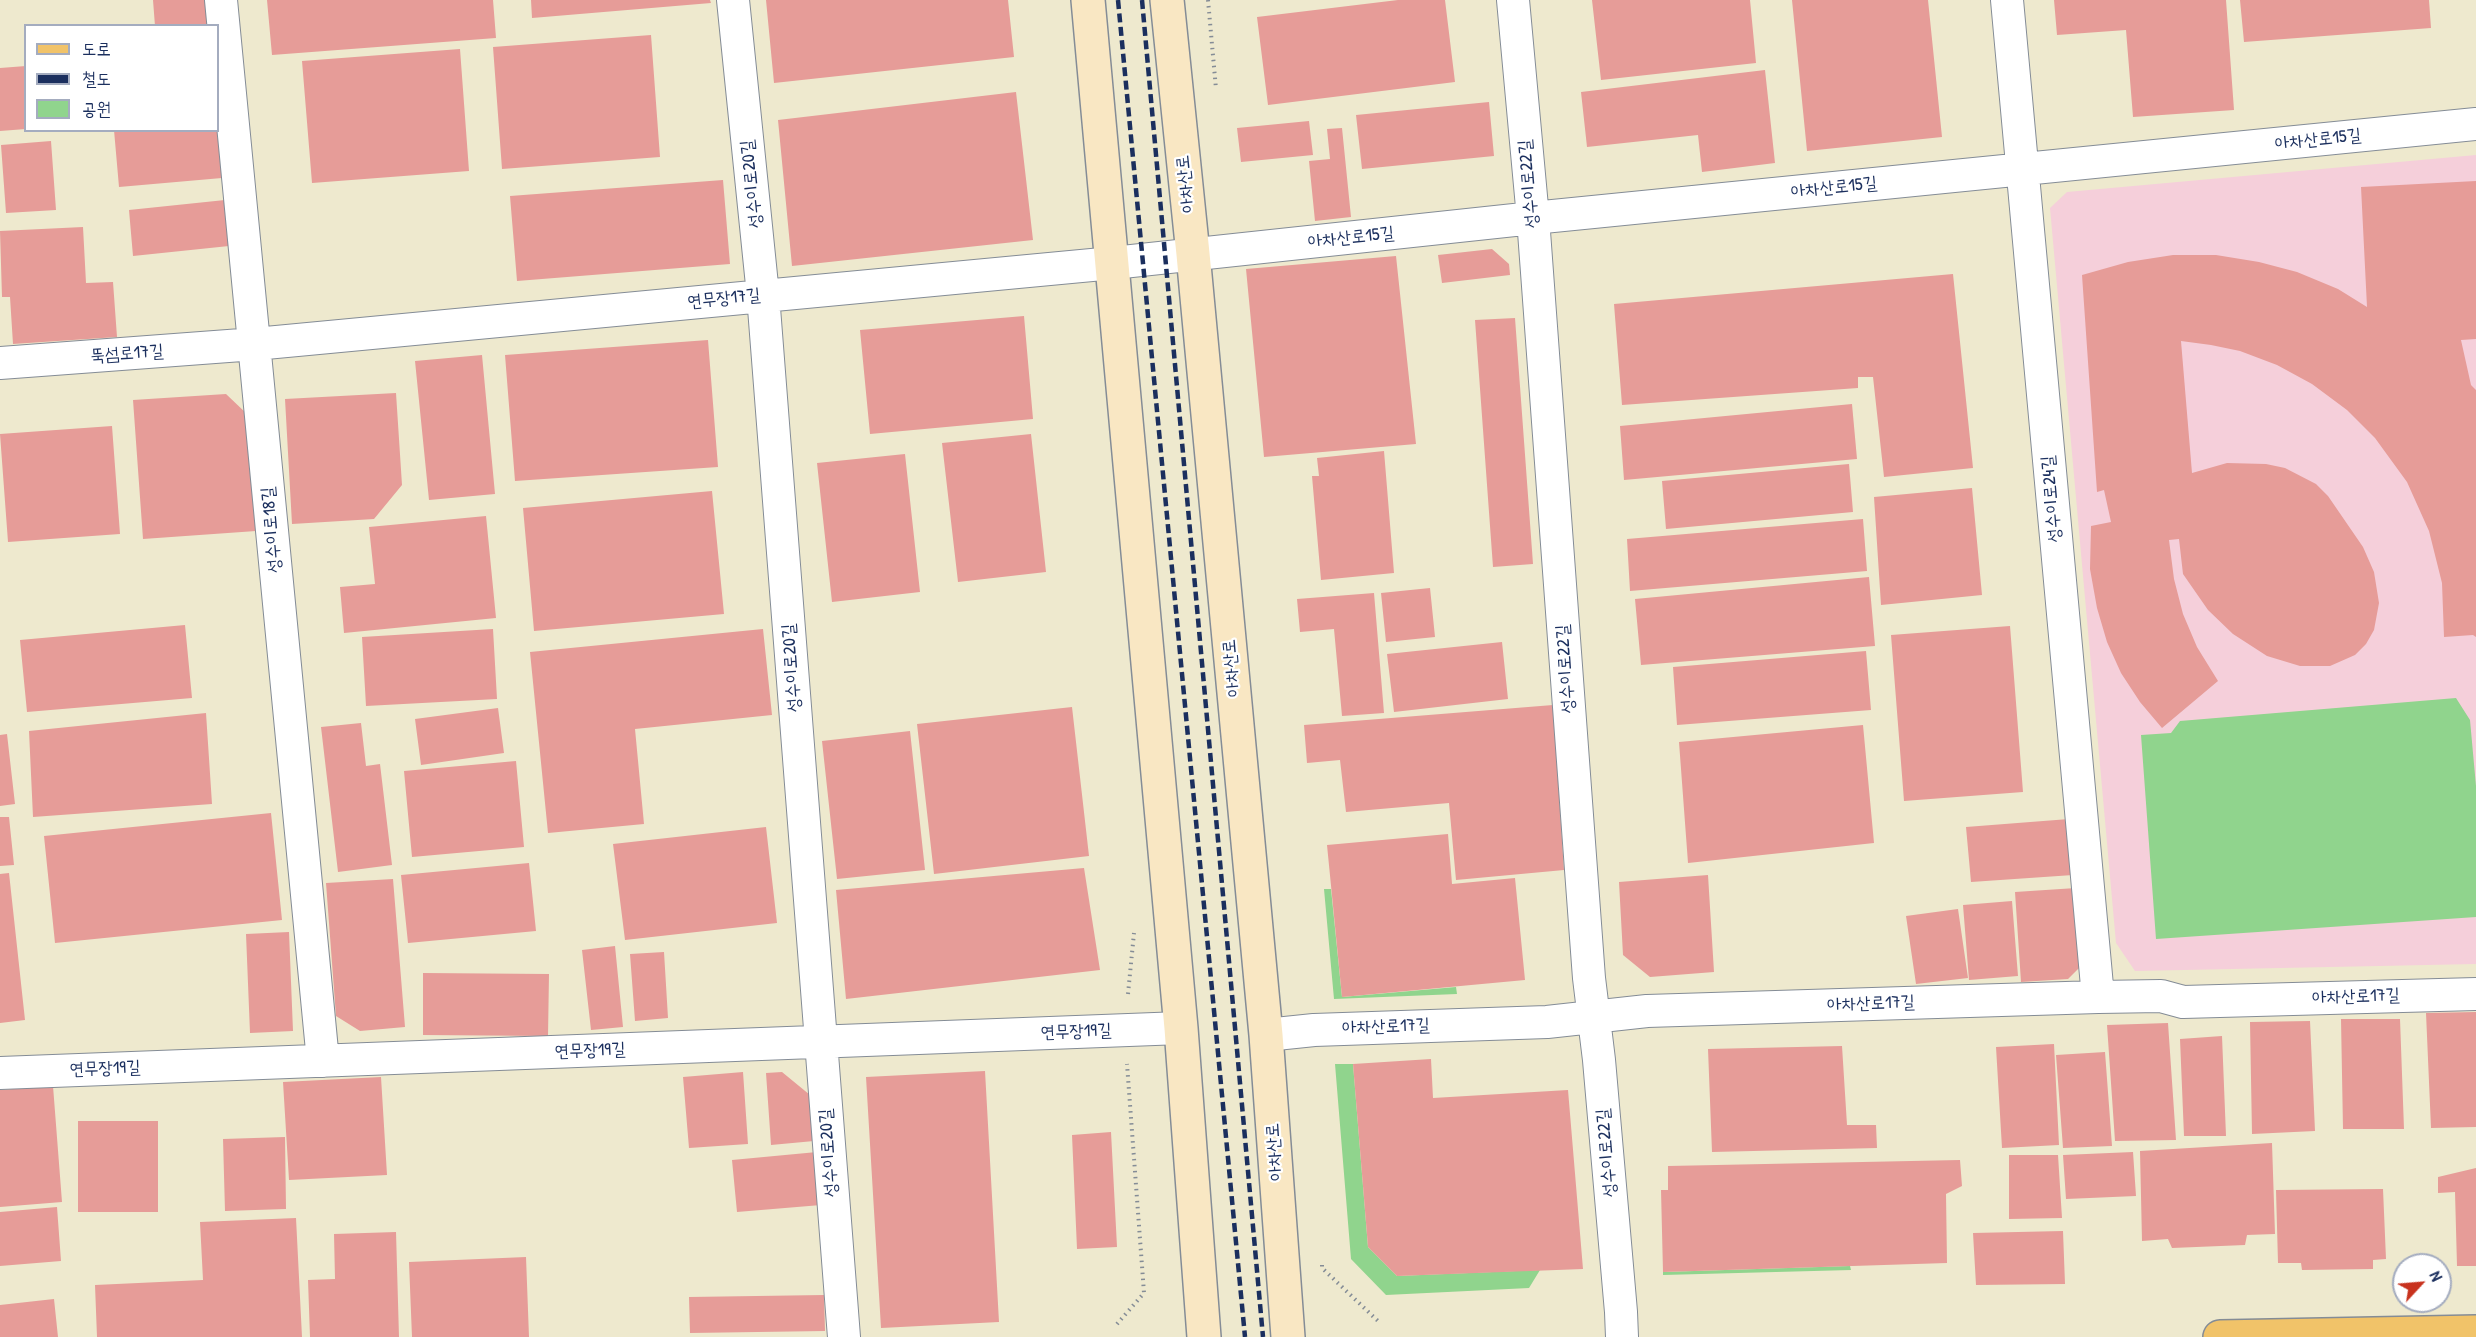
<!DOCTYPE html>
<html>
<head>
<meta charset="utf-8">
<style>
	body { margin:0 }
	#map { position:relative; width:2476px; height:1337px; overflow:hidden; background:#eee9ce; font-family:"Patrick Hand","Poor Story",sans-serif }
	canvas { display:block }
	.legend { position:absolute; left:24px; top:24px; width:195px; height:108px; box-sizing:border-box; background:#fff; border:2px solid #a4acbf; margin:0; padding:8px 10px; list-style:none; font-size:18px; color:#1b2f5e }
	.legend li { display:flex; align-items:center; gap:12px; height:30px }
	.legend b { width:30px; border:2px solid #a4acbf }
	.north { position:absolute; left:2392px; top:1253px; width:60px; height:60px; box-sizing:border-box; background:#fff; border:2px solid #a4acbf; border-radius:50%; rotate:64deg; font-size:16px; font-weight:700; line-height:24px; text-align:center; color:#1b2f5e }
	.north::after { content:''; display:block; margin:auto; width:21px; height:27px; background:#c8321e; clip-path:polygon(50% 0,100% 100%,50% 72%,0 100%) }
</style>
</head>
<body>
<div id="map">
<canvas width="2476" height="1337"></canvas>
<ul class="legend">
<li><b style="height:8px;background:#f1c369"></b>도로</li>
<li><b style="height:8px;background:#1b2f5e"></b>철도</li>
<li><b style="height:16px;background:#90d48d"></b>공원</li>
</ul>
<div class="north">N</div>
</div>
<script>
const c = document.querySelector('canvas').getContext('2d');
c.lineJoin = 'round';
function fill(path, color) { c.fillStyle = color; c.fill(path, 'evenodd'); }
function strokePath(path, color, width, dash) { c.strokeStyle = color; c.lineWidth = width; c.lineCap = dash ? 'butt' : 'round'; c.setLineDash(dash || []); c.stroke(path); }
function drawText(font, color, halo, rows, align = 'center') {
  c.font = font + ' "Patrick Hand","Poor Story",sans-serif'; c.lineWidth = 4.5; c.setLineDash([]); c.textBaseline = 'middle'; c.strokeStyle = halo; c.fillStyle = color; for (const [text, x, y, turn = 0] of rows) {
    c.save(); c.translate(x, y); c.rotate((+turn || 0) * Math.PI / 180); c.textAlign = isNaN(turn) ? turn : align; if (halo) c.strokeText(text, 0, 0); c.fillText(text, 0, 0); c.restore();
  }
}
const built = new Path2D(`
	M2476 155V964L2135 971 2116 943 2050 208 2067 192Z`);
const green = new Path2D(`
	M2456 698 2470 720 2476 786V917L2156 939 2141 735 2171 733 2180 721Z
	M1324 889H1331L1342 997 1456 987 1457 994 1334 999Z
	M1335 1064H1353L1368 1247 1397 1276 1540 1270 1529 1288 1386 1295 1351 1259Z
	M1850 1266 1851 1270 1663 1275V1272Z`);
const building = new Path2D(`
	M153 0H205L208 26H155Z
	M267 0H493L496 38 272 55Z
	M531 0H710L711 3 532 18Z
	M766 0H1008L1014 57 774 83Z
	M1398 0H1445L1455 82 1268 105 1257 17Z
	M1592 0H1750L1756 63 1601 80Z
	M1792 0H1928L1942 137 1807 151Z
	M2054 0H2226L2234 110 2133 117 2126 30 2057 35Z
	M2240 0H2429L2431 28 2244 42Z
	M651 35 660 157 502 169 493 47Z
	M460 49 469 171 312 183 302 61Z
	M26 66V129L0 131V68Z
	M1765 70 1775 163 1702 172 1698 135 1587 147 1581 92Z
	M1016 92 1033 240 792 266 778 120Z
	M1489 102 1494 156 1362 169 1356 115Z
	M1309 121 1313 155 1241 162 1237 128Z
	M1342 128 1351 217 1315 221 1309 161 1330 159 1327 129Z
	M114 130H217L222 178 119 187Z
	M51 141 56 210 6 213 1 145Z
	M723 180 730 264 517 281 510 196Z
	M2476 181V339L2461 340 2471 385 2476 390V637L2473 635 2444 637 2442 583 2429 531 2407 482 2375 438 2347 410 2312 384 2277 365 2240 351 2211 345 2181 341 2192 473 2227 463 2266 464 2285 468 2316 484 2328 496 2363 547 2374 572 2379 603 2374 630 2366 644 2355 655 2330 666H2300L2267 656 2233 634 2208 610 2183 574 2179 539 2169 540 2174 579 2183 614 2197 647 2218 681 2162 728 2140 702 2121 673 2107 642 2097 608 2090 569 2091 526 2111 522 2104 490 2097 492 2082 275 2128 262 2173 255H2216L2259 262 2297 272 2338 289 2367 307 2361 187Z
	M225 200 229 246 133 256 129 210Z
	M83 227 86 283 113 282 117 337 13 344 10 297H2L0 231Z
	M1492 249 1509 264 1510 275 1442 283 1438 255Z
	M1396 256 1416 444 1264 457 1246 269Z
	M1953 274 1973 468 1884 477 1873 377H1858V388L1622 405 1614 304Z
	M1024 316 1033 419 870 434 860 330Z
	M1515 318 1533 564 1493 567 1475 320Z
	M708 340 718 467 515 481 505 355Z
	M482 355 495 494 429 500 415 361Z
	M396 393 402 485 374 519 292 524 285 399Z
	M226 394 247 414 256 531 143 539 133 400Z
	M1852 404 1857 459 1624 480 1620 426Z
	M112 426 120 534 8 542 0 434Z
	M1031 434 1046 572 958 582 942 443Z
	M1384 451 1394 573 1321 580 1312 476H1319L1317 458Z
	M905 454 920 592 832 602 817 463Z
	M1849 464 1853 512 1666 529 1662 481Z
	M1972 488 1982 595 1881 605 1874 497Z
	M712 491 724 614 534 631 523 508Z
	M486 516 496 618 344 633 340 587 375 584 369 527Z
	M1863 519 1867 571 1630 591 1627 539Z
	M1869 577 1875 646 1641 665 1635 599Z
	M1430 588 1435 637 1386 642 1381 593Z
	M1374 593 1384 713 1342 716 1334 629 1300 632 1297 599Z
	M185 625 192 698 27 712 20 640Z
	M2010 626 2023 792 1904 801 1891 635Z
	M493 629 497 699 366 706 362 637Z
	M763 629 772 715 635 729 644 824 548 833 530 652Z
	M1502 642 1508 699 1394 712 1387 654Z
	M1866 651 1871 710 1677 725 1673 667Z
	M1553 705 1564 870 1456 880 1449 803 1346 812 1340 760 1307 763 1304 725Z
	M1072 707 1089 856 934 874 917 724Z
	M498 708 504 753 421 765 415 719Z
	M206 713 212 804 33 817 29 731Z
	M361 723 366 766 380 764 392 865 338 872 321 727Z
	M1863 725 1874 843 1688 863 1679 742Z
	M910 731 925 870 837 879 822 741Z
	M7 734 15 804 0 806V735Z
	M516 761 524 847 412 857 404 771Z
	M271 813 282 920 55 943 44 836Z
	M0 817H9L14 865 0 866Z
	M2069 819 2073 875 1971 882 1966 827Z
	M766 827 777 923 625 940 613 844Z
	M1448 834 1452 884 1515 878 1525 980 1342 997 1327 845Z
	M529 863 536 931 408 943 401 875Z
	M1084 868 1100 970 846 999 836 890Z
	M9 873 25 1020 0 1023V874Z
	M1708 875 1714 972 1650 977 1623 955 1619 882Z
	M393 879 405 1027 360 1031 336 1016 326 883Z
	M2076 888 2081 966 2068 979 2021 982 2015 892Z
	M2012 901 2018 976 1969 980 1963 905Z
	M1958 909 1968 978 1916 984 1906 916Z
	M289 932 293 1031 250 1033 246 934Z
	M615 946 623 1027 591 1030 582 950Z
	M664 952 668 1018 635 1021 630 954Z
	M423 973 549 974 548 1036 423 1035Z
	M2476 1012V1127L2431 1128 2426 1013Z
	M2341 1019H2400L2404 1129H2343Z
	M2310 1021 2315 1131 2252 1134 2250 1022Z
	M2168 1023 2176 1140 2115 1141 2107 1025Z
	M2222 1036 2226 1136H2184L2180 1039Z
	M2054 1044 2059 1145 2002 1148 1996 1047Z
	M1842 1046 1847 1125H1876L1877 1148 1712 1152 1708 1049Z
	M2105 1052 2112 1146 2063 1148 2056 1055Z
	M1431 1059 1433 1098 1568 1090 1583 1269 1397 1276 1368 1247 1353 1064Z
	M985 1071 999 1322 881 1328 866 1077Z
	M743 1072 748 1144 689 1148 683 1077Z
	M782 1072 810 1095 814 1141 771 1145 766 1073Z
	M381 1077 387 1175 289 1180 283 1082Z
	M53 1086 62 1202 0 1207V1090Z
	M78 1121H158V1212H78Z
	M1111 1132 1117 1247 1077 1249 1072 1135Z
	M285 1137 286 1209 225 1211 223 1139Z
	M2272 1143 2275 1234 2247 1235 2245 1245 2172 1248 2168 1239 2142 1241 2140 1151Z
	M817 1152 821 1205 737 1212 732 1160Z
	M2133 1152 2136 1196 2066 1199 2063 1155Z
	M2009 1155H2058L2062 1218 2009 1219Z
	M1960 1160 1962 1186 1946 1194 1947 1263 1663 1272 1661 1190H1668V1166Z
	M2476 1168V1266H2457L2455 1192 2438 1193V1177Z
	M2383 1189 2386 1259 2373 1260V1269L2302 1270 2301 1263H2278L2276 1190Z
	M57 1207 61 1261 0 1266V1212Z
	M296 1218 302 1337H97L95 1285 203 1280 200 1222Z
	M2063 1231 2065 1284 1976 1285 1973 1233Z
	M396 1232 399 1337H310L308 1280 335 1279 334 1234Z
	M526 1257 529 1337H412L409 1262Z
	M824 1295 825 1331 690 1333 689 1297Z
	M54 1299 58 1337H0V1305Z`);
const path = new Path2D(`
	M1208 0 1216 89
	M1128 994 1134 933
	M1322 1265V1268L1378 1321
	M1117 1324 1144 1293 1127 1064`);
const street = new Path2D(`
	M221 0 323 1061
	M733 0 763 295 844 1337
	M1513 0 1533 218 1589 978 1599 1060 1621 1312 1622 1337
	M2007 0 2098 997
	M0 363 255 344 1113 263 1533 218 2476 124
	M1266 1035 1314 1030 1547 1022 1647 1011 2098 997 2161 996 2183 1002 2476 994
	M0 1073 1181 1028`);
const secondary = new Path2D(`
	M1088 0 1181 1028 1204 1337
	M1167 0 1193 254 1266 1035 1288 1337`);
const primary = new Path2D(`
	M2220 1337 2476 1332`);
const rail = new Path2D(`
	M1118 0 1245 1337
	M1142 0 1263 1337`);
const streetNames = [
	["아차산로15길",2318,140,-6],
	["성수이로20길",752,184,-96],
	["아차산로",1186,184,-96],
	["성수이로22길",1529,184,-95],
	["아차산로15길",1834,188,-6],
	["아차산로15길",1351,238,-6],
	["연무장17길",724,299,-6],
	["뚝섬로17길",127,354,-4],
	["성수이로24길",2052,499,-95],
	["성수이로18길",272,530,-95],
	["성수이로20길",792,668,-94],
	["아차산로",1232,668,-95],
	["성수이로22길",1566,669,-94],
	["아차산로17길",2356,997,-2],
	["아차산로17길",1871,1004,-2],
	["아차산로17길",1386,1027,-2],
	["연무장19길",1076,1032,-2],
	["연무장19길",590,1051,-2],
	["연무장19길",105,1069,-2],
	["아차산로",1275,1152,-94],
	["성수이로20길",829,1153,-94],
	["성수이로22길",1607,1153,-95]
];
fill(built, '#f5cfda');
fill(green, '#90d48d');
fill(building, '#e69c98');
strokePath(street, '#848c96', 34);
strokePath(secondary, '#848c96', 36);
strokePath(primary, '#848c96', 36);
strokePath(path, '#848c96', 4, [1.5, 4.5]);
strokePath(street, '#fff', 32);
strokePath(secondary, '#f9e7c3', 33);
strokePath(primary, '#f1c369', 33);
strokePath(rail, '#1b2f5e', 4.5, [9, 4.5]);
drawText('18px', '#1b2f5e', '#fff', streetNames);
</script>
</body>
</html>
